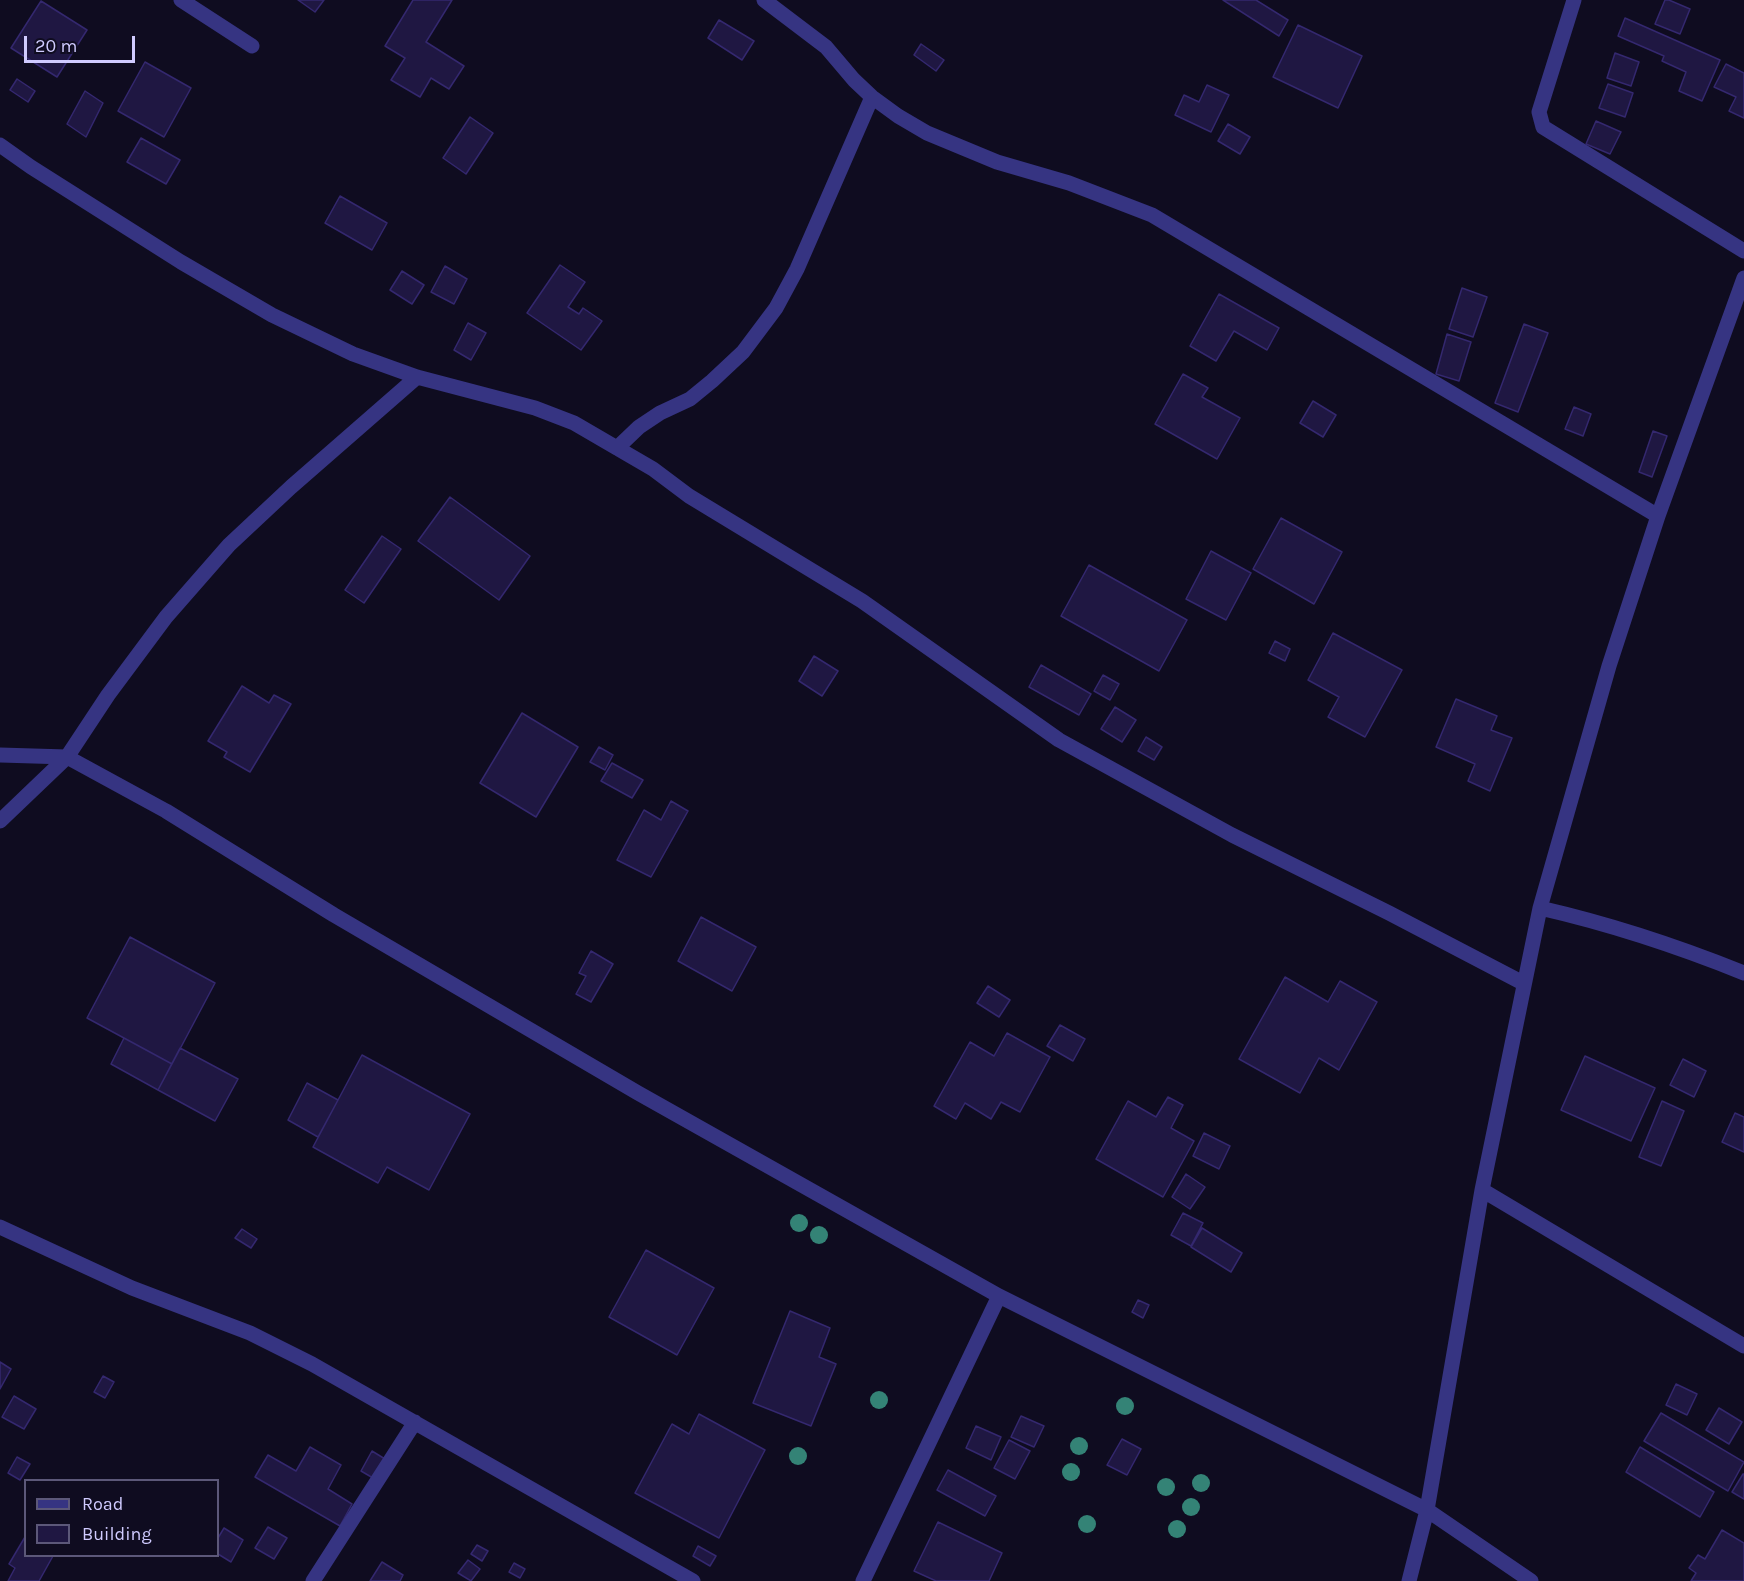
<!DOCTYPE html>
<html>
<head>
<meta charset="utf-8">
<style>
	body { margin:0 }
	#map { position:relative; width:1744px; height:1581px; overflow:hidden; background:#0f0c20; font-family:Karla,sans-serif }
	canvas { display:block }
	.legend { position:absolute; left:24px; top:1479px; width:195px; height:78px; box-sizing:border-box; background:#0f0c20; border:2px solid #5c5879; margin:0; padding:8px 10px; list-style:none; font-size:18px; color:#d0cbff }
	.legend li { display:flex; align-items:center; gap:12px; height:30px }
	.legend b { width:30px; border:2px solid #5c5879 }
	.scale { position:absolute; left:24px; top:36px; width:111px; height:27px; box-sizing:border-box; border:3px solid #d0cbff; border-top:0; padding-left:8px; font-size:18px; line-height:21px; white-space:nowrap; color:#d0cbff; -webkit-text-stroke:4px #0f0c20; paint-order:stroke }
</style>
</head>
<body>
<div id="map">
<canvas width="1744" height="1581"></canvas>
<ul class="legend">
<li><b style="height:8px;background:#363482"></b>Road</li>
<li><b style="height:16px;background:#1f1742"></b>Building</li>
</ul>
<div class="scale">20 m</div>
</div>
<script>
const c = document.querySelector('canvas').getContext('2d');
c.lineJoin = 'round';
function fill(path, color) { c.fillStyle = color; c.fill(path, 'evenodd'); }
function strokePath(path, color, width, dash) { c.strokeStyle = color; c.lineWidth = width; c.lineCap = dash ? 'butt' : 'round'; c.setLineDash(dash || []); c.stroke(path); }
const building = new Path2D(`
	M298 0H324L315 12Z
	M413 0H452L426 42 464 66 449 89 431 78 420 97 391 80 405 58 385 46Z
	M1223 0H1256L1288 20 1279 36Z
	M1665 0H1669L1690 9 1680 34 1655 24Z
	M41 1 87 30 57 77 11 48Z
	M1625 18 1720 60 1702 101 1679 91 1686 72 1662 61 1664 56 1618 36Z
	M719 20 754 41 742 60 708 38Z
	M1298 25 1362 56 1338 108 1273 77Z
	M921 44 944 60 936 71 914 55Z
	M1615 53 1639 62 1631 86 1607 78Z
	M145 62 191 88 164 137 118 111Z
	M1726 64 1744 73V118L1729 111 1736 97 1714 87Z
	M17 79 35 91 28 102 10 90Z
	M1608 84 1633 93 1625 117 1599 108Z
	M1207 85 1229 95 1211 132 1175 115 1184 95 1199 102Z
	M85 91 103 103 86 137 67 124Z
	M470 117 493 133 466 174 443 158Z
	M1596 121 1621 132 1610 154 1586 144Z
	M1228 124 1250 137 1240 154 1218 141Z
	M141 138 180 160 166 184 127 162Z
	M340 196 387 223 372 250 325 223Z
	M560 265 585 282 568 307 579 314 583 308 602 321 581 350 527 313Z
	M445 266 467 279 454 304 431 292Z
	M402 271 424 285 412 304 390 290Z
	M1462 288 1487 297 1473 337 1449 329Z
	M1219 294 1279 328 1267 350 1234 331 1216 361 1190 346Z
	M468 323 486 333 471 360 454 350Z
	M1524 324 1548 333 1518 412 1495 403Z
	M1447 334 1471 342 1459 381 1436 374Z
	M1183 374 1208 388 1202 397 1240 418 1217 459 1155 424Z
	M1313 401 1336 415 1323 437 1300 423Z
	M1574 407 1591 414 1583 436 1565 429Z
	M1653 431 1667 436 1652 477 1639 472Z
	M450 497 530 556 499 600 418 541Z
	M1281 518 1342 552 1314 604 1253 569Z
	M382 536 401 549 364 603 345 590Z
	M1211 551 1251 573 1226 620 1186 599Z
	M1089 565 1187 620 1159 671 1061 616Z
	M1333 633 1402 670 1365 737 1328 717 1339 697 1308 680Z
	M1275 641 1290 649 1285 661 1269 653Z
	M814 656 838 671 822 696 799 681Z
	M1041 665 1091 694 1079 715 1029 687Z
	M1103 675 1119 684 1110 700 1094 691Z
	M242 686 269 703 274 695 291 704 250 772 224 757 227 752 208 741Z
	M1456 699 1497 716 1491 730 1512 738 1490 791 1468 781 1475 764 1436 747Z
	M1115 707 1136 720 1122 742 1101 729Z
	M522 713 578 747 536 817 480 783Z
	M1146 737 1162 747 1154 760 1138 751Z
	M599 747 613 755 605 770 590 762Z
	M612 763 643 780 632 798 601 781Z
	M671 801 688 811 651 877 617 860 644 810 661 820Z
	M701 917 756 947 732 991 678 961Z
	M130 937 215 983 172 1064 87 1018Z
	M591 951 613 964 591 1002 576 994 586 976 579 973Z
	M1285 977 1328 1002 1340 981 1377 1002 1339 1070 1319 1058 1300 1093 1239 1059Z
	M988 986 1010 1000 999 1017 977 1003Z
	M1060 1025 1085 1039 1073 1061 1047 1046Z
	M1007 1033 1050 1057 1020 1112 1001 1102 991 1119 965 1103 956 1119 934 1106 970 1042 994 1056Z
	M124 1038 172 1064 158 1090 111 1064Z
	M180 1048 238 1079 215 1121 158 1090Z
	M362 1055 470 1114 429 1190 387 1167 378 1183 313 1147Z
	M1585 1056 1655 1088 1631 1141 1561 1110Z
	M1683 1059 1706 1071 1694 1097 1670 1085Z
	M307 1083 338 1100 318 1137 288 1120Z
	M1168 1097 1183 1105 1171 1128 1194 1141 1163 1197 1096 1159 1128 1101 1156 1117Z
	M1662 1101 1684 1111 1661 1166 1639 1157Z
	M1735 1113 1744 1117V1152L1722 1142Z
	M1204 1133 1230 1146 1219 1169 1193 1156Z
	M1186 1174 1205 1187 1190 1209 1172 1197Z
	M1183 1213 1203 1223 1191 1246 1171 1235Z
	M1202 1228 1242 1253 1231 1272 1191 1247Z
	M242 1229 257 1239 251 1248 235 1238Z
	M646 1250 714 1288 677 1355 609 1317Z
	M1138 1300 1149 1305 1143 1318 1132 1312Z
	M790 1311 830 1328 819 1357 836 1364 811 1426 753 1403Z
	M0 1362 11 1369 0 1389Z
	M103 1376 114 1382 105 1398 94 1392Z
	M1676 1384 1697 1394 1687 1415 1666 1405Z
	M14 1396 36 1409 24 1429 2 1417Z
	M1719 1408 1742 1422 1729 1444 1706 1430Z
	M1661 1413 1744 1462 1728 1491 1644 1441Z
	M699 1414 765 1450 719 1538 635 1493 672 1424 689 1434Z
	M1021 1416 1044 1426 1034 1447 1011 1437Z
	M976 1426 1001 1437 991 1460 966 1448Z
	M1122 1439 1141 1449 1127 1475 1107 1465Z
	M1009 1440 1030 1451 1015 1479 994 1468Z
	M310 1447 341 1465 328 1489 352 1504 340 1526 255 1477 268 1455 296 1471Z
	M1640 1447 1714 1492 1700 1517 1626 1472Z
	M372 1451 385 1459 373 1478 361 1471Z
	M17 1457 30 1464 20 1480 8 1473Z
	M948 1470 996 1496 985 1516 937 1490Z
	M1743 1474H1744V1499L1732 1492Z
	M938 1522 1002 1553 989 1581H936L914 1571Z
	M268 1527 287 1538 274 1559 255 1548Z
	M224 1528 243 1540 231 1562 218 1554V1538Z
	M1722 1530 1744 1543V1581H1691L1696 1573 1689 1568 1698 1555 1705 1559Z
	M25 1537 26 1556H53L39 1581H8L15 1568 9 1564Z
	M477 1545 488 1551 482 1561 471 1554Z
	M698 1546 716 1556 710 1566 693 1556Z
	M468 1560 480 1569 471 1581 458 1573Z
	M382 1562 403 1575 400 1581H370Z
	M514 1563 525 1569 520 1578 509 1572Z`);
const street = new Path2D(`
	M181 0 252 46
	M764 0 826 47 854 80 872 97 898 116 927 133 997 162 1069 183 1152 215 1658 516
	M1574 0 1539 112 1543 127 1744 251
	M0 145 31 167 181 262 272 315 353 354 417 377 535 408 574 423 653 469 689 496 862 601 1059 740 1232 835 1389 913 1523 983
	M617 448 639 427 660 413 690 399 712 381 743 352 776 308 797 269 872 97
	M0 755 67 757 166 811 334 915 638 1093 999 1296 1427 1510 1531 1581
	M0 821 67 757 108 695 166 617 229 545 291 487 417 377
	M1540 908C1610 924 1677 946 1744 973
	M1482 1190 1744 1346
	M0 1227 132 1288 250 1333 312 1364 693 1581
	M313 1581 415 1422
	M863 1581 999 1296
	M1409 1581 1427 1510 1482 1190 1540 908 1609 666 1658 516 1744 278`);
const trees = [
	[799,1223],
	[819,1235],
	[879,1400],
	[1125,1406],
	[1079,1446],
	[798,1456],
	[1071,1472],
	[1201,1483],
	[1166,1487],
	[1191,1507],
	[1087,1524],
	[1177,1529]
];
fill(building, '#1f1742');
strokePath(building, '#34286f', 1.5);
strokePath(street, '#363482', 15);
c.fillStyle = '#348376';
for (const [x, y] of trees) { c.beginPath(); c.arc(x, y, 9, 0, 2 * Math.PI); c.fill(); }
</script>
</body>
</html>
